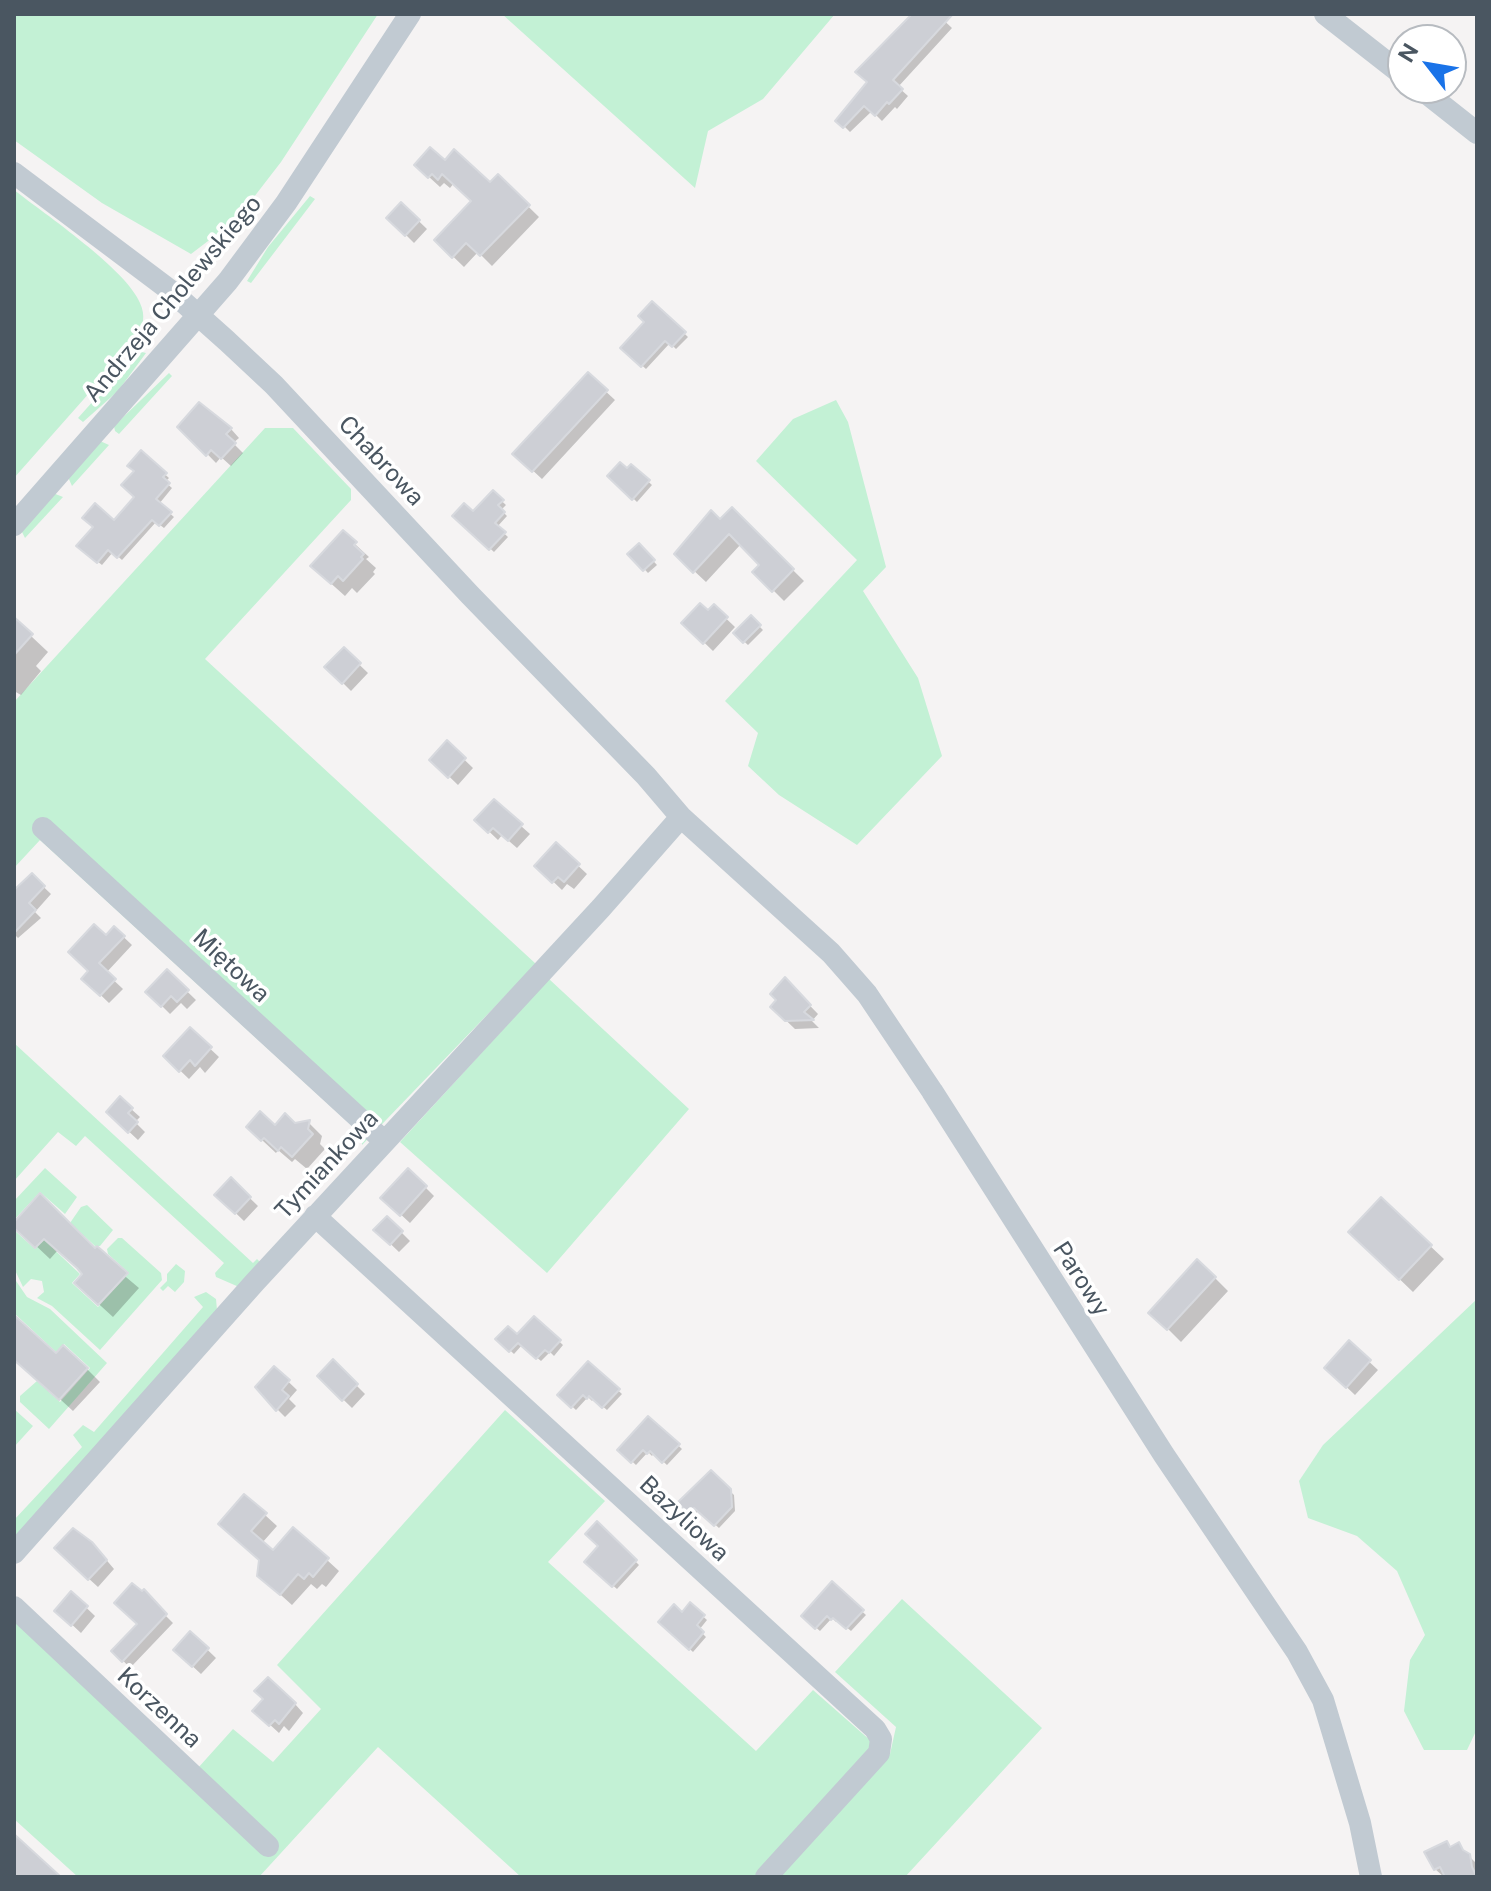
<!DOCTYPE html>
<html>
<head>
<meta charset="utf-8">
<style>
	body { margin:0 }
	#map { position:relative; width:1491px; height:1891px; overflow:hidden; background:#f5f3f3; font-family:"Public Sans",sans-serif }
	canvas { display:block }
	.frame { position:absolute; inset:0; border:16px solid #4a5661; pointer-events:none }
	.north { position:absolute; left:1387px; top:24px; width:80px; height:80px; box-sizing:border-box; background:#fff; border:2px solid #b7bbc0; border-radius:50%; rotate:301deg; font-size:22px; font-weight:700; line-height:32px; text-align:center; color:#4a5661 }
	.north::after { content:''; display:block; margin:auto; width:28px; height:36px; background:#1a73e8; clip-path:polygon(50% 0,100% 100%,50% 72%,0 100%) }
</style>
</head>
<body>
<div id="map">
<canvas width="1491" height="1891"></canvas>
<div class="frame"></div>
<div class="north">N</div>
</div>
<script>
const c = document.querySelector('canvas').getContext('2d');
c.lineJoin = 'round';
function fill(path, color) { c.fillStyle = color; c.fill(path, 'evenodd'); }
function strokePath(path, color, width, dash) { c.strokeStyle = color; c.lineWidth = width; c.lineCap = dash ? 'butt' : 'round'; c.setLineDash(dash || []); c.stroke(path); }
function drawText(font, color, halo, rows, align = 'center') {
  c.font = font + ' "Public Sans",sans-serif'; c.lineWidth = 7; c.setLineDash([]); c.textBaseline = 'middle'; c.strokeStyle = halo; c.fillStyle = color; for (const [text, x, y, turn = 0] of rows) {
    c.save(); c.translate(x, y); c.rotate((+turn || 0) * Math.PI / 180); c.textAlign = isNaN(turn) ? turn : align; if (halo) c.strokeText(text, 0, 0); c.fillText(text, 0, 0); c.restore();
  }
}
const green = new Path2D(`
	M14 14H378L281 162 237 219 191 254 102 203 14 140Z
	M502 14H835L763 99 708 131 695 188Z
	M14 190C45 214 127 270 140 303 146 316 143 326 137 339L14 478Z
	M310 196 315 199 251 283 247 281 268 247Z
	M138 351 146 353 118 391 83 422 78 418Z
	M169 373 172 376 119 434 115 431 114 426Z
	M836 400 848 422 886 567 863 591 918 678 942 756 857 845 779 795 748 766 758 733 725 701 857 560 756 461 793 419Z
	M265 428H293L351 489V500L205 659 536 964 362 1145V1135L40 840 14 868V702Z
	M100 441 109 445 72 486 68 477Z
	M53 493 63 497 25 538 21 530Z
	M549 979 689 1109 547 1273 400 1142Z
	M14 1043 253 1263 257 1259 261 1263 239 1287 216 1277 215 1273 224 1263 85 1136 76 1146 58 1132 14 1181Z
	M45 1168 77 1197 65 1214 40 1192 14 1220V1201Z
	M87 1205 113 1230 100 1246H95L70 1223 81 1207Z
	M14 1230 35 1249 44 1240 80 1274 72 1283 98 1307 129 1273 108 1254 107 1249 118 1238H122L161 1273 162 1280 100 1350 52 1306 37 1298 44 1292 42 1281 31 1279 23 1287 14 1268Z
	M176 1264 185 1271 184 1282 175 1292 168 1286 163 1291 160 1288 167 1281V1274Z
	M14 1278 27 1297 50 1309 107 1363 49 1429 20 1402V1396L37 1381 60 1402 90 1368 64 1344 56 1352 14 1313Z
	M206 1292 216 1299 217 1310 14 1542V1520L82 1447 73 1435 83 1425 94 1432 203 1307 194 1297Z
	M1477 1299V1729L1467 1750H1424L1404 1711 1410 1660 1425 1635 1397 1571 1357 1536 1308 1518 1299 1481 1323 1445Z
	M14 1409 33 1426 14 1447Z
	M505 1410 605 1501 548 1562 756 1751 813 1690 871 1741 869 1756 756 1877H521L378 1747 259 1877H78L14 1819V1615L189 1778 233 1729 273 1762 321 1709 277 1665Z
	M902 1599 1042 1728 905 1877H776L890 1754 896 1727 835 1672Z`);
const shadow = new Path2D(`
	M914 14H937L952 28 898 87 908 96 897 109 895 107 882 121 872 111 850 132 838 120 869 82Z
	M445 163 490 185 498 177 539 217 492 266 478 252 464 267 436 240 474 201 454 183 450 188 444 183 440 187 416 165Z
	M402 205 427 229 414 243 389 218Z
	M653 304 688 337 676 349 670 343 646 369 623 348 647 322Z
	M588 375 615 400 542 479 515 454Z
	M180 426 231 429 239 438 233 443 243 453 231 466 221 457 216 463Z
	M141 453 169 478 165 482 172 488 159 504 174 517 164 528 156 522 122 560 113 552 102 565 82 549 114 523 136 497V471Z
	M631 466 652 485 637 502 610 476 627 471Z
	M493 493 506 505 501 510 507 516 497 527 508 537 494 552 455 516 473 514Z
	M732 510 804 581 784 601 755 572 762 565 741 544 706 582 676 554Z
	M343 533 369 557 366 559 376 568 373 572 375 574 357 593 352 588 345 596 326 579Z
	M639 546 657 565 648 573 630 554Z
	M714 607 735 627 713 651 684 623 708 613Z
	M751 618 763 630 748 645 735 633Z
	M14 620 48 652 36 666 41 671 21 695 14 691Z
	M344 650 368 673 351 691 327 667Z
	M447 743 473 768 458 785 432 760Z
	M494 802 530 834 517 848 502 835 498 840 477 820Z
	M556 845 587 874 574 889 567 884 562 890 537 866Z
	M32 876 51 894 35 912 41 918 18 938 14 934V895Z
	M114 928 132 945 106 973 123 989 109 1003 84 979 91 972 106 937Z
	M167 972 196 1000 187 1009 181 1003 170 1014 148 992Z
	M785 980 818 1014 812 1021 819 1028 795 1029 772 1007 778 1000Z
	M190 1030 219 1057 205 1073 200 1067 189 1079 165 1056Z
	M120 1099 140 1117 135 1122 145 1132 138 1140 108 1112Z
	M309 1123 322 1136 320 1144 325 1149 307 1169 295 1159 292 1162 278 1150 276 1153 248 1127Z
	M408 1170 434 1196 410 1223 383 1198Z
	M231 1180 258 1206 244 1221 217 1195Z
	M1381 1200 1444 1259 1413 1292 1364 1245Z
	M387 1218 410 1241 399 1252 376 1230Z
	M14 1225 95 1251 139 1288 113 1317 90 1296 84 1274 58 1250 50 1259Z
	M1215 1278 1228 1291 1181 1342 1151 1312Z
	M14 1318 56 1356 87 1369 100 1382 73 1411 14 1357Z
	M534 1318 563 1345 554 1356 550 1352 541 1361 522 1345 514 1354 498 1339 517 1337Z
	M1349 1343 1378 1370 1355 1395 1335 1376Z
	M333 1362 365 1394 352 1408 319 1376Z
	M589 1364 622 1394 607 1410 594 1399 592 1401 588 1397 576 1410 560 1395Z
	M274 1368 297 1390 289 1399 296 1406 285 1417 277 1409Z
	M649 1418 682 1449 667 1465 654 1453 652 1456 648 1452 636 1465 620 1450Z
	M711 1473 734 1495 735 1511 719 1528 699 1510 693 1516 680 1503Z
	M265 1515 277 1526 262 1543 273 1553 327 1560 339 1571 326 1587 322 1584 317 1589 311 1584 292 1605 272 1587 261 1560 232 1536Z
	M597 1524 639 1565 617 1589 586 1562 600 1546Z
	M98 1550 114 1569 98 1587 65 1557Z
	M832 1584 866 1615 851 1631 838 1620 836 1622 832 1618 820 1631 803 1616Z
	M72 1594 95 1616 81 1633 66 1619Z
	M690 1605 707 1620 699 1630 706 1637 693 1652 661 1622 682 1615Z
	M163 1613 173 1623 130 1668 114 1651Z
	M190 1633 216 1658 201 1674 175 1650Z
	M295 1704 303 1713 289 1731 284 1726 279 1733 255 1711Z
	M1446 1843 1457 1854 1468 1855 1477 1864V1877H1450L1451 1874 1444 1877 1435 1869Z`);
const building = new Path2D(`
	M912 14H953L893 80 903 89 889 104 887 102 875 116 864 106 843 128 835 121 867 82 855 72Z
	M430 147 445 160 454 149 490 182 498 174 530 205 480 256 466 243 452 258 434 240 471 201 442 174 438 180 432 174 428 178 414 165Z
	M401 202 420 220 405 236 386 218Z
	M652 301 686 332 672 347 665 341 641 367 620 348 644 322 638 316Z
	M588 372 608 390 532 472 512 454Z
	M199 402 232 428 226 434 236 443 221 459 211 450 206 456 177 427Z
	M141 450 167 473 163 477 170 483 156 499 172 512 159 526 152 520 117 558 108 550 97 563 76 546 93 527 82 518 95 503 114 520 134 497 121 485 134 471 127 466Z
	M620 462 627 468 631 464 650 480 632 500 607 476Z
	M493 490 504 500 498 505 505 512 495 523 506 532 489 550 452 516 464 503 473 511Z
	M732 507 794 569 772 592 752 572 759 565 729 534 693 573 674 554 711 510 720 519Z
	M343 530 357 542 354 545 364 554 361 557 363 559 343 581 338 576 331 584 310 566Z
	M639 543 655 560 643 571 627 554Z
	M700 603 708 610 714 604 728 617 703 644 681 623Z
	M751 615 761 625 743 643 733 633Z
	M14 617 33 634 14 655Z
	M344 647 361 663 342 684 324 667Z
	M447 740 466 758 448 778 429 760Z
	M494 799 523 824 508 841 493 828 488 833 474 820Z
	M556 842 580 864 564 882 558 877 552 883 534 866Z
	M32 873 45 886 29 903 36 910 14 933V890Z
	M94 924 106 935 114 926 125 936 99 963 116 979 100 996 81 979 88 971 68 952Z
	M167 969 189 990 177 1002 171 996 161 1007 145 992Z
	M785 977 811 1005 804 1012 814 1020 785 1021 770 1007 776 1000 770 994Z
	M190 1027 212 1047 195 1066 190 1060 179 1072 163 1056Z
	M120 1096 133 1108 128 1113 138 1122 128 1133 106 1112Z
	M260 1111 275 1125 285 1113 295 1123 310 1120 308 1129 313 1134 292 1157 281 1147 278 1151 264 1138 261 1141 246 1127Z
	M408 1168 427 1186 400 1216 380 1198Z
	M231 1177 251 1197 235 1214 214 1195Z
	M40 1193 95 1248 97 1246 128 1273 98 1305 74 1283 82 1274 77 1268 44 1239 35 1248 14 1228V1222Z
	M1381 1197 1432 1245 1399 1280 1348 1232Z
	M387 1216 403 1231 390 1245 373 1230Z
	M1197 1259 1216 1277 1167 1330 1148 1313Z
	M14 1315 56 1353 63 1345 88 1368 59 1400 14 1360Z
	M534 1316 561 1340 549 1353 545 1350 536 1359 518 1343 509 1352 495 1339 508 1326 517 1334Z
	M1349 1340 1371 1360 1346 1388 1324 1368Z
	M333 1359 358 1384 342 1401 317 1376Z
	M588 1361 620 1389 602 1408 589 1396 587 1399 583 1395 571 1408 557 1395Z
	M274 1366 290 1380 282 1390 289 1396 276 1411 255 1387Z
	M648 1416 680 1444 662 1463 650 1451 647 1454 643 1450 631 1463 617 1450Z
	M711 1470 731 1489 732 1507 714 1526 694 1508 689 1513 677 1503Z
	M244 1494 267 1513 251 1531 273 1550 293 1527 329 1558 313 1577 309 1573 304 1579 298 1574 280 1595 257 1576 259 1560 218 1524Z
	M597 1521 637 1560 612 1587 584 1562 598 1546 585 1534Z
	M73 1528 92 1542 107 1560 88 1580 54 1548Z
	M832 1581 864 1610 846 1629 833 1618 831 1620 827 1616 815 1629 801 1616Z
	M132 1583 142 1591 144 1589 167 1614 122 1662 111 1651 137 1624 114 1603Z
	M71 1591 88 1606 71 1626 54 1611Z
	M690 1602 705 1615 697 1625 704 1632 689 1650 658 1622 674 1604 682 1612Z
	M190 1631 209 1648 192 1667 173 1650Z
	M268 1677 296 1703 279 1724 275 1720 269 1726 252 1711 263 1699 254 1691Z
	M14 1834 61 1877H14Z
	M1447 1841 1450 1847 1459 1842 1463 1850 1470 1854 1472 1867 1477 1877H1445L1440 1867 1434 1870 1424 1852Z`);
const street = new Path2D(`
	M1325 14 1403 75
	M1420 88 1477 133
	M14 173 171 291 227 341 274 385 470 595 646 776 681 817 831 953 867 994 932 1091 1164 1455 1297 1652 1323 1700 1360 1823 1371 1877
	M14 525 228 281 286 203 410 14
	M43 828 384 1141
	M315 1216 875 1729 881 1739 879 1753 766 1877
	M14 1553 255 1282 601 908 681 817
	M14 1607 268 1846`);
const streetNames = [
	["Andrzeja Cholewskiego",173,299,-50],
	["Chabrowa",381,461,47],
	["Miętowa",231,966,43],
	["Tymiankowa",327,1165,-47],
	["Parowy",1081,1279,57],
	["Bazyliowa",684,1519,43],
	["Korzenna",159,1708,43]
];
fill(green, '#c3f1d5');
fill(shadow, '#0003');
fill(building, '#cdcfd5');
strokePath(building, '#d7d9de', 2);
strokePath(street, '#c1cad2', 22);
drawText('24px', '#4a5661', '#fff', streetNames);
</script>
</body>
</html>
